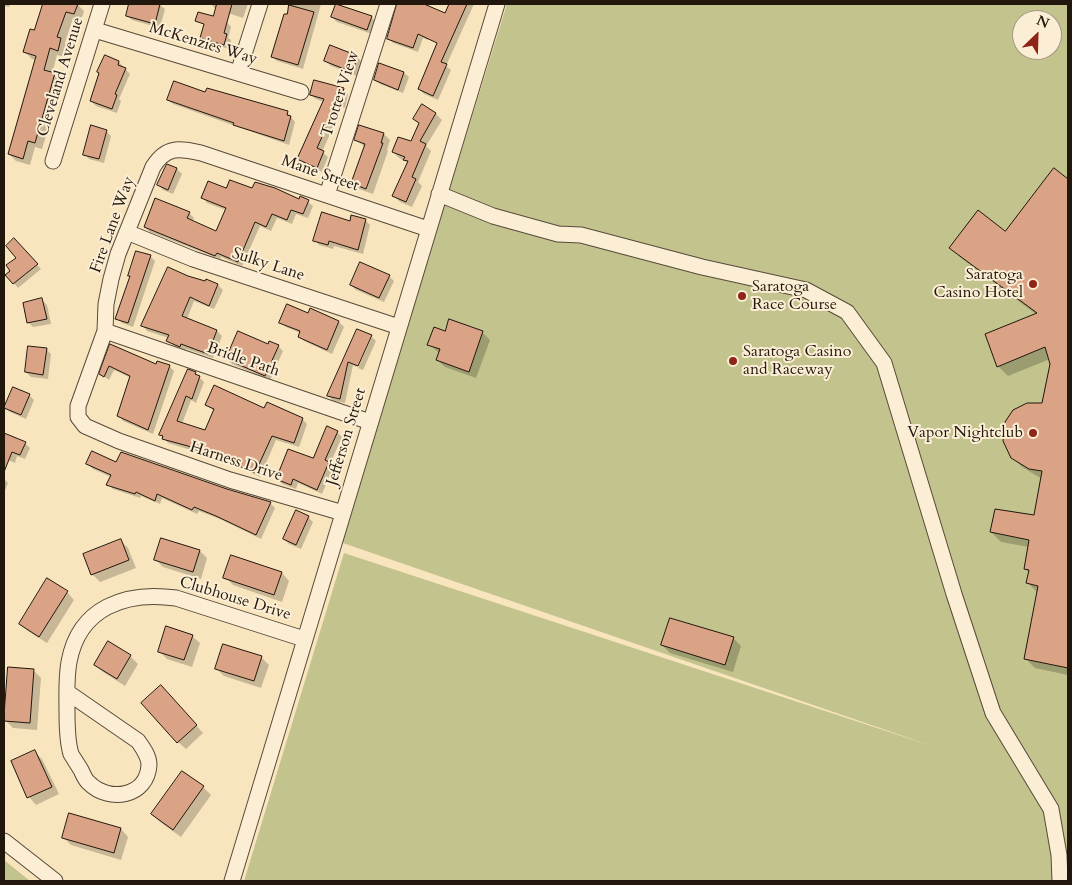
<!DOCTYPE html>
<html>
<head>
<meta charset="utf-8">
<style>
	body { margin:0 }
	#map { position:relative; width:1072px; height:885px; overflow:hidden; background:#f9e5bd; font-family:Cardo,serif }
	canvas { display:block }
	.frame { position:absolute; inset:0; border:5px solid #21170d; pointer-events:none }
	.north { position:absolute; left:1012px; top:10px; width:50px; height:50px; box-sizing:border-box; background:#fbeed4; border:1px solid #a49884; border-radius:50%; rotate:24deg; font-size:14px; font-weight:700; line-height:20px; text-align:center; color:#21170d }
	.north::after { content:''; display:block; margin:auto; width:18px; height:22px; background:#8f2418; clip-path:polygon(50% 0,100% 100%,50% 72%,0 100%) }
</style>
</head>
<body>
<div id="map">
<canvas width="1072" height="885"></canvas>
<div class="frame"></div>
<div class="north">N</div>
</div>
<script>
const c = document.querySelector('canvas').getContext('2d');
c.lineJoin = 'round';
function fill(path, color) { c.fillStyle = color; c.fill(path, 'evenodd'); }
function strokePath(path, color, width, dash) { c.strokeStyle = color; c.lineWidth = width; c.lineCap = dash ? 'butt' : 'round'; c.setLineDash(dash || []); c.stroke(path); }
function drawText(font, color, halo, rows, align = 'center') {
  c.font = font + ' Cardo,serif'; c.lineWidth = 4; c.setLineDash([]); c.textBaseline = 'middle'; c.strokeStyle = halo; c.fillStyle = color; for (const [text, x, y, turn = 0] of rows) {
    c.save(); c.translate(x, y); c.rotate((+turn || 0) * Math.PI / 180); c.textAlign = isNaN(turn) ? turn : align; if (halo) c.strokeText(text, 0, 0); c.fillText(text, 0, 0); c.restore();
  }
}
const green = new Path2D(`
	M507 4H1068V881H244L344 553 935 747 340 542ZM1022 20H1052V50H1022Z
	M4 860 30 881H4Z`);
const shadow = new Path2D(`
	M4 4H10L9 7 4 6Z
	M44 4H77L84 11 81 21 73 18 65 43 68 47 65 57 57 55 52 74 62 82 42 149 35 147 30 165 16 161 9 154 36 60 32 59 25 52 35 32Z
	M130 4 160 5 165 9 160 28 132 20 127 16Z
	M211 4H248L243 18 216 9Z
	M291 4H321L303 69 277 61 272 56Z
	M398 4H421L431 8 436 13 428 40 423 38 418 52 393 43 388 38Z
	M450 4H474L446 66 451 70 438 100 424 94 419 89 438 44 434 41Z
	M332 17H371L376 22 372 34 337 22Z
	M227 22 231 27 228 38 231 40 229 49 206 42 201 37Z
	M357 57 362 62 357 76 331 66 326 61Z
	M119 62 130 74 119 99 121 101 117 113 96 106 91 101Z
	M404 73 409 77 403 93 380 84 375 80Z
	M344 90 348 94 345 108 342 107 322 152 328 157 322 172 304 163 299 159 324 102 316 99 311 95Z
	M206 94 287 112 295 122 289 145 173 104 168 100Z
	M422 106 436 114 442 120 426 146 431 151 418 182 422 186 412 207 400 202 394 196 409 163 399 158 393 152 412 143 420 124 414 119Z
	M106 131 111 136 104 163 89 159 84 154Z
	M384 134 390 140 387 150 388 151 373 194 359 189 352 183 365 147 356 140Z
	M168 166 177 169 182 174 173 194 163 190 159 185Z
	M1054 170 1068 181V675L1035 668 1025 658 1038 593 1028 583 1030 573 1025 569 1029 547 1001 542 991 532 1035 517 1042 479 1022 467 1012 457 1043 405 1051 364 1050 359 1008 376 998 366 1037 315 960 257 950 247 1005 232Z
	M227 190H253L308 202 313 206 308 218 296 214 292 224 277 218 271 231 260 226 242 266 221 257 220 259 150 232 145 227 189 213 194 218 192 222 216 233 226 210 207 203 203 198Z
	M366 221 370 225 363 254 334 246 333 249 319 245 315 240 351 222Z
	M14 240 41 269 18 288 7 275 12 271 18 258Z
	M150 256 155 261 133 327 122 323 117 318Z
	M389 276 394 281 384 302 356 290 351 285Z
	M188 277 206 282 207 280 218 285 223 290 214 309 194 301 187 319 217 331 222 336 213 358 186 349 185 351 173 345 168 340 169 338 147 331 143 326Z
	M42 300 47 305 51 324 33 327 28 322Z
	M311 309 339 322 344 327 332 354 304 341 299 336 300 333 286 327 281 322 309 314Z
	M358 330 370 336 356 367 353 365 345 403 333 401 329 396Z
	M445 332H482L490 340 476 378 445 367 437 360 439 353 429 344Z
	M372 337 376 341 363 370 358 368Z
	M111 346 157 366H169L174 371 153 434 123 421 119 416 131 378 114 370 109 380 101 374Z
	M268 346H278L283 351 270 380 232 364 227 359Z
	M46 349 51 354 48 379 31 377 26 372Z
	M195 373 204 382 196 403 191 400 182 424 205 431 214 411 207 405 264 409 302 419 307 424 299 447 276 440 260 477 211 453 209 457 194 451 168 443 160 434Z
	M14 388 29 395 34 400 26 419 10 412 5 407Z
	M337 432 342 437 330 464 333 468 322 494 298 483 296 489 282 484 278 479 313 460Z
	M4 434 25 443 30 448 25 459 17 456 15 463 4 458Z
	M88 464H117L226 490 270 503 275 508 261 539 222 520 199 511 197 514 162 498 160 504 141 496 140 498 113 489 108 484 111 477 93 469Z
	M4 479 8 483 4 493Z
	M308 517 313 522 301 549 289 544 284 539Z
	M120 540 128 548 136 568 100 582 92 574Z
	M200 551 207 558 201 579 163 567 156 560Z
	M282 573 289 581 282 602 233 585 225 577Z
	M67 592 74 600 47 643 28 631 20 624Z
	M192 636 200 643 192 667 167 659 159 651Z
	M733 638 741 646 733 672 670 653 662 645Z
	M108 643 130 656 138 664 125 686 103 672 95 665Z
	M261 657 269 665 261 688 224 676 217 669Z
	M33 670 41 678 37 730 13 728 5 720Z
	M168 694 203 733 186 749 178 742Z
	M34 752 42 759 59 794 36 805 29 797Z
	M203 787 211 795 181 837 160 822 152 814Z
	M121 829 128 837 121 860 71 845 63 837Z`);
const building = new Path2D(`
	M43 4H78L74 14 66 12 57 37 61 38 58 51 50 48 44 70 55 73 35 143 28 141 23 159 8 154 36 56 23 52 30 29 34 30Z
	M129 4H160L155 24 126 16Z
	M217 4H232L224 33 227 34 224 45 200 38 204 24 195 21 198 12 213 16Z
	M336 4 372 16 367 30 331 17Z
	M397 4H424L445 13 449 4H467L441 62 447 64 433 96 418 89 437 43 418 34 413 48 387 39Z
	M289 5 314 12 298 65 271 57 284 14H287Z
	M330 45 358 56 352 72 324 61Z
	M105 55 119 61 118 65 126 68 115 94 117 95 112 109 90 101 99 73 97 72Z
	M379 63 404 72 398 90 374 80Z
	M314 80 344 88 340 104 337 103 317 148 324 151 317 168 297 159 324 99 310 95Z
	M174 81 205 92 207 88 288 111 287 115 291 116 284 141 233 125 234 123 167 100Z
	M422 104 436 113 420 141 426 144 412 177 416 179 406 202 392 196 408 161 403 160 405 157 392 152 398 137 411 141 419 123 413 119Z
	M91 125 107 130 99 159 83 155Z
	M359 125 384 133 381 143H383L366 189 351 183 365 144 354 140Z
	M167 164 177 168 168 190 157 185Z
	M1054 168 1068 179V668L1024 659 1038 586 1026 583 1029 570 1024 569 1029 540 990 532 995 509 1034 515 1042 471 1029 469 1011 458 1003 441 1005 422 1013 410 1027 403H1042L1050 364 1045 347 997 367 985 334 1037 313 949 248 978 210 1005 231Z
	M230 180 252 188 255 182 275 188 299 199 300 196 309 200 303 214 291 210 287 220 272 214 266 227 255 222 238 262 217 253 215 256 144 227 155 198 190 212 187 218 216 231 226 208 201 198 208 181 226 188Z
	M322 212 350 221 351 215 366 219 358 250 329 241 328 245 313 241Z
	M14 238 38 264 13 284 5 275 10 271 6 265 16 258 6 246Z
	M136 251 151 255 128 323 115 319 130 276H128Z
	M360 262 390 275 379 298 350 285Z
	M168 267 188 276 205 281 206 279 218 284 209 306 190 297 182 316 217 330 208 354 181 344 180 347 166 341 169 335 141 326Z
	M42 298 47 319 27 323 23 303Z
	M287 304 308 313 310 308 339 321 327 350 298 337 300 331 279 323Z
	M449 319 483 331 469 372 436 360 440 349 427 345 434 327 445 331Z
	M357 329 372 335 358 366 348 362 340 399 327 396Z
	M238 331 268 344 269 341 279 345 265 376 226 359Z
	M110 344 156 364 157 361 170 365 148 430 117 416 130 376 109 366 104 377 99 374Z
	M28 346 47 348 43 375 25 372Z
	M188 369 196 372 195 374 200 376 192 399 186 396 177 421 205 430 214 409 205 405 214 385 264 408 267 402 303 418 294 443 272 436 255 473 232 463 233 461 206 449 204 453 188 446 162 439 163 436 159 435Z
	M13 387 30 394 21 415 4 408Z
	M327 426 338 431 325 460 329 462 317 490 293 479 291 485 276 479 288 449 313 458Z
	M4 433 26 442 20 455 12 452 4 472Z
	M92 451 116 462 121 452 227 489 271 502 256 535 216 516 194 507 192 510 157 494 155 501 136 492 135 494 106 485 111 475 86 464Z
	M296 510 309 516 296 545 283 539Z
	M161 538 200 550 193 572 154 560Z
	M121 539 129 560 91 575 83 554Z
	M231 555 282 572 274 595 223 578Z
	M47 578 68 591 39 637 19 624Z
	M670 618 734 637 725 665 661 645Z
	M166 626 193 635 184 660 158 652Z
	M108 641 131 655 117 679 94 665Z
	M223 644 262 656 254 681 215 669Z
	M8 667 34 669 30 723 4 721Z
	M161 685 197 725 177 743 141 703Z
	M35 750 52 787 27 798 11 761Z
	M182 771 204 786 173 830 151 814Z
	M69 813 121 828 114 853 62 838Z`);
const minor = new Path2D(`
	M95 30 301 92
	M238 73 260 4
	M53 161 102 4
	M439 194 493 216 558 234 581 235 702 267 806 290 847 312 884 363 954 594 993 713 1051 809 1059 855 1060 881
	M327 195 388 4
	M127 232 193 259 399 327
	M105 331 370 422
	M343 513 230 480 119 441 85 426 78 417V406L105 331 106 304 111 279 118 254 153 167C166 146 179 148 201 153L428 229
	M67 692 138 741C143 748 149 756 149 765 147 797 109 803 89 783 85 780 83 774 81 770 78 765 74 759 71 754 67 741 67 726 67 712 67 696 66 678 69 662 79 607 126 591 176 598L304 639
	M4 841 55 881
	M232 881 497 4`);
const markers = [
	[1033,284,5,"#8f2418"],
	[742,296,5,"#8f2418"],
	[733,361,5,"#8f2418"],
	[1033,433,5,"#8f2418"]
];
const streetNames = [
	["McKenzies Way",203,44,17],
	["Cleveland Avenue",61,77,-73],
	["Trotter View",341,94,-72],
	["Mane Street",320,174,19],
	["Fire Lane Way",113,225,-70],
	["Sulky Lane",268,265,18],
	["Bridle Path",243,360,19],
	["Jefferson Street",347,437,-73],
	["Harness Drive",236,462,18],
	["Clubhouse Drive",235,599,17]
];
const poiNames = [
	["Saratoga",1023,275],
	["Casino Hotel",1023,293],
	["Saratoga",752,287,"left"],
	["Race Course",752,305,"left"],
	["Saratoga Casino",743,352,"left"],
	["and Raceway",743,370,"left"],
	["Vapor Nightclub",1023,433]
];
fill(green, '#c3c38e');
fill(shadow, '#0003');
fill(building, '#dba385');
strokePath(building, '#21170d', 1);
strokePath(minor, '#574a39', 17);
strokePath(minor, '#fbeed4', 15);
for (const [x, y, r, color] of markers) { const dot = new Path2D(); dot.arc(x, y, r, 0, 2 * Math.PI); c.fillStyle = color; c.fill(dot); strokePath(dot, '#fbeed4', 2); }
drawText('16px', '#21170d', '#fbeed4', streetNames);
drawText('16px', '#21170d', '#fbeed4', poiNames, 'right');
</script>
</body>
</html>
